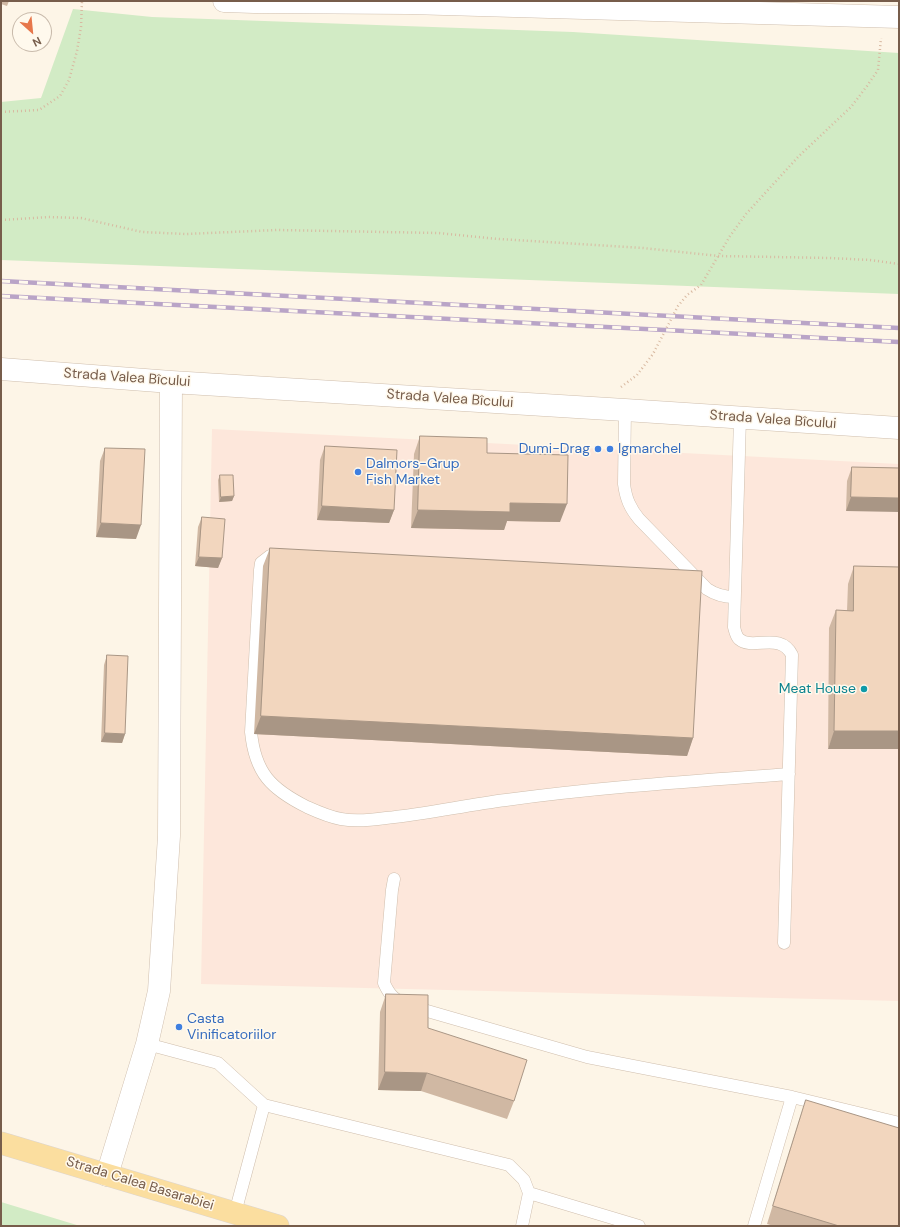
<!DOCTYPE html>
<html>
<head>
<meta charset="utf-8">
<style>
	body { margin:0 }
	#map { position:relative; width:900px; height:1227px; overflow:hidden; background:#fdf5e7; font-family:"DM Sans",sans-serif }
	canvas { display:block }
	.frame { position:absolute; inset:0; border:2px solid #775d4b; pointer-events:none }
	.north { position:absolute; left:12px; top:12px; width:40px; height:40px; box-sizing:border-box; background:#fff9ed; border:1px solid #c9bbac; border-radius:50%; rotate:153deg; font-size:11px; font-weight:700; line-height:16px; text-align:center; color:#775d4b }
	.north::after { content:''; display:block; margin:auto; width:14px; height:18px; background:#e7774b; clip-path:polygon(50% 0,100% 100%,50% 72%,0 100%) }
</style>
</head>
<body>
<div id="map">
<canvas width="900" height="1227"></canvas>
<div class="frame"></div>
<div class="north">N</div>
</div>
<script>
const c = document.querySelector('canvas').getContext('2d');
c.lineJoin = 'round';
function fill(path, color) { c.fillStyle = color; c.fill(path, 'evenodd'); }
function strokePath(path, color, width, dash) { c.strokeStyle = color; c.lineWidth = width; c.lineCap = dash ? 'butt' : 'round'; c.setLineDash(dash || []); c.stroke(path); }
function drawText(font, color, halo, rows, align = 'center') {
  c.font = font + ' "DM Sans",sans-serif'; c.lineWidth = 3; c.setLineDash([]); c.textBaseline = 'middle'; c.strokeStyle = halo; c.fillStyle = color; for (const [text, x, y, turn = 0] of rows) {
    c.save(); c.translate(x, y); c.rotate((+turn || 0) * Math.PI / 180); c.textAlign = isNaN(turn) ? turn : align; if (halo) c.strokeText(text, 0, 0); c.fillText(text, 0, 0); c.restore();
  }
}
const commercial = new Path2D(`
	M212 429 899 464V1001L201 984Z`);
const green = new Path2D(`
	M73 9 152 17 573 32 899 53V294L1 260V102L41 98Z
	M1 1202 80 1226H1Z`);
const path = new Path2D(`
	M1 112 39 110 60 96 69 80 77 51 81 27 82 1
	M1 220 48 217 81 218 142 232 186 234 277 230 438 233 498 239 643 248 719 256 830 258 870 260 899 264
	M621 387 637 375 653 354 678 306 687 295 701 285 730 236 746 214 798 157 851 107 867 86 878 70 881 38`);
const lane = new Path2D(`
	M625 410 624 484C626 499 630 508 639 519L707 589C716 595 724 597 734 597
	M740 418 734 627C735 631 736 636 739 639 753 651 780 631 792 655L784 943
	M281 555 270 556 261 563 260 570 251 732C255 773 271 789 307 807 318 812 330 817 341 819 356 822 372 820 386 818 427 814 466 805 506 800 600 787 695 781 789 774
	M394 879 392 890 384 983C389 994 392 997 403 1004L587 1057 792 1097 899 1123
	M147 1044 218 1063 264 1105 509 1165 524 1180 529 1193 522 1226
	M529 1193 639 1226
	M235 1213 264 1105
	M754 1226 792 1097`);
const street = new Path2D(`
	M224 1 254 2 409 3 899 17
	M1 369 171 382 625 410 899 428
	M107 1175 147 1044 159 991 169 836 171 382`);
const primary = new Path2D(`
	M1 1143 278 1226`);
const rail = new Path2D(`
	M1 281 899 328
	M1 296 899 342`);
const wall = new Path2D(`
	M1 1H9L7 6 1 4Z
	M420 436 487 453 560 522 507 521 504 530 411 528 414 454Z
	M325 446 394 510 389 523 317 520 320 460Z
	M105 448 136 539 96 537 100 461Z
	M852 467 899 468 846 511 847 481Z
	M220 475 234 496 232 501 219 502 218 480Z
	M202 517 222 558 218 568 195 566 198 527Z
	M270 548 693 738 687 756 254 734 263 566Z
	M854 566 899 567 828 749 829 628 836 610 847 611 848 584Z
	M107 655 125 734 122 743 101 742 104 665Z
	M386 994 514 1101 507 1119 421 1091 378 1090 380 1012Z
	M806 1100 899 1226H774L767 1224 800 1118Z`);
const shadedWall = new Path2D(`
	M234 496 232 501 219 502 221 497Z
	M851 497 899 498V512L846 511Z
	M510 503 567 504 560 522 507 521 504 530 411 528 418 510Z
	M322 506 394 510 389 523 317 520Z
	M101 523 141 525 136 539 96 537Z
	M199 557 222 558 218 568 195 566Z
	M261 716 693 738 687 756 254 734Z
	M834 731H899V749H828Z
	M105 733 125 734 122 743 101 742Z
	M385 1072 427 1073 421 1091 378 1090Z`);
const building = new Path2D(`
	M420 436 487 438V453L568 455 567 504 510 503V512L418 510Z
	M325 446 397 450 394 510 322 506Z
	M105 448 145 449 141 525 101 523Z
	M852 467 899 468V498L851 497Z
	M220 475H233L234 496 221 497Z
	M202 517 225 519 222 558 199 557Z
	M270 548 702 571 693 738 261 716Z
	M854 566 899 567V731H834L836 610 853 611Z
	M107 655 128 656 125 734 105 733Z
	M386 994 428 995V1028L527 1060 514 1101 427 1073 385 1072Z
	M806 1100 899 1128V1226H839L773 1206Z`);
const markers = [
	[598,449,4,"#3f7fe0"],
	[610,449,4,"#3f7fe0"],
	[358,472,4,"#3f7fe0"],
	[864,689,4,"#0f9aa8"],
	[179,1027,4,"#3f7fe0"]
];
const streetNames = [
	["Strada Valea Bîcului",127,378,4],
	["Strada Valea Bîcului",450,399,4],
	["Strada Valea Bîcului",773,420,4],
	["Strada Calea Basarabiei",140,1184,17]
];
const shopNames = [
	["Dumi-Drag",590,449,"right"],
	["Igmarchel",618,449],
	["Dalmors-Grup",366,464],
	["Fish Market",366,480],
	["Casta",187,1019],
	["Vinificatoriilor",187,1035]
];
const cultureNames = [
	["Meat House",856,689]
];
fill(commercial, '#fde7db');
fill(green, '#d2ebc5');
strokePath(lane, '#cfbead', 13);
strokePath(street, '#cfbead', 23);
strokePath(primary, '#dcd5d0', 23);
strokePath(path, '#d8b9a1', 2.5, [1, 3]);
strokePath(lane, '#fff', 12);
strokePath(street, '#fff', 22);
strokePath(primary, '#fbde9f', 22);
strokePath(rail, '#b9a4c7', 4.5);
strokePath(rail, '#fff9ed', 3, [9]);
fill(wall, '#d0b8a3');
fill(shadedWall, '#a99685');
fill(building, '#f2d6be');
strokePath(building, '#a99685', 1);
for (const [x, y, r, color] of markers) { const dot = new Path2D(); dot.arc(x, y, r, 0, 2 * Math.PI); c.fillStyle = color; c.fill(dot); strokePath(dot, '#fff9ed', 1.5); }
drawText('14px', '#775d4b', '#fff9ed', streetNames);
drawText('14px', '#366cbe', '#fff9ed', shopNames, 'left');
drawText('14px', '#0d838f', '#fff9ed', cultureNames, 'right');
</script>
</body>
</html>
